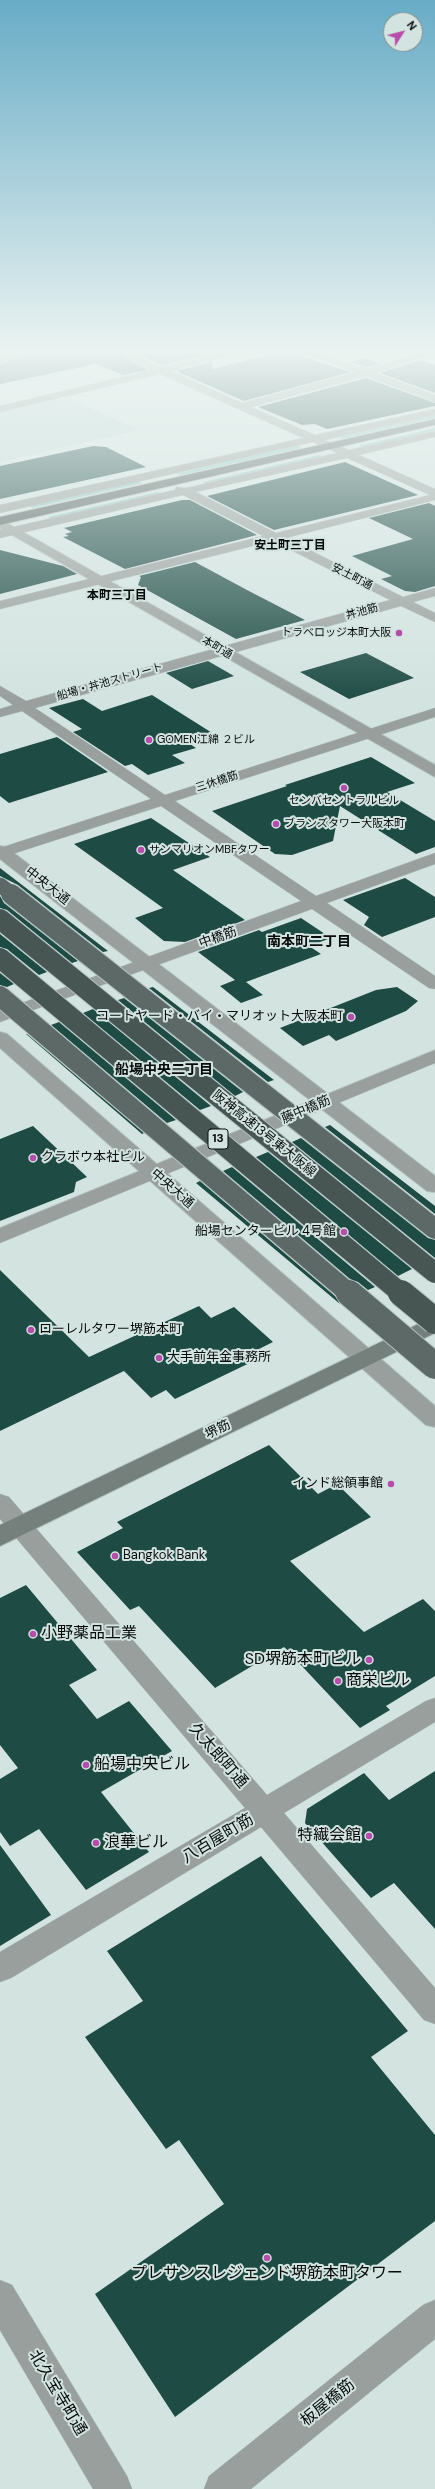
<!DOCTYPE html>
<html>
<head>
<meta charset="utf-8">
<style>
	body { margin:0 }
	#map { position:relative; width:435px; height:2489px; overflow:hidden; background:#d3e4e0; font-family:"DM Sans",sans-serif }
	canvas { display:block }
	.north { position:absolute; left:383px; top:12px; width:40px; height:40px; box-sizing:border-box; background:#d3e4e0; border:1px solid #818e8b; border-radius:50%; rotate:54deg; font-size:11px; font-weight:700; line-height:16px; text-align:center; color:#070c0b }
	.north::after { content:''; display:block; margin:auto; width:14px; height:18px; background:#b74cac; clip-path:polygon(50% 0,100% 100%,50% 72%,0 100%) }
</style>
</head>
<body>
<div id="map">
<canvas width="435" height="2489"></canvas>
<div class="north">N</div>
</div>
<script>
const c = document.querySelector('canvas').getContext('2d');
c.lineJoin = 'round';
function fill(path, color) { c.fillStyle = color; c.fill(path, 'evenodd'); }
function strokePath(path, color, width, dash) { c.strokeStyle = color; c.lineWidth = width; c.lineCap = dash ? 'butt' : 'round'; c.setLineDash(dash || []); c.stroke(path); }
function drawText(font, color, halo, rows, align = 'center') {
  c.font = font + ' "DM Sans","Noto Sans JP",sans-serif'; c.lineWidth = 4; c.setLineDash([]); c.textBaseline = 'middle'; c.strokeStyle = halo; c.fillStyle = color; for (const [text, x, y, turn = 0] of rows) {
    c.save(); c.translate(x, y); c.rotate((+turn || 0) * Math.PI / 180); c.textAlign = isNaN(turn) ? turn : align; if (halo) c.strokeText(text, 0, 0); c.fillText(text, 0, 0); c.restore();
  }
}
const built = new Path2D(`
	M68 397 138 430 0 462V412Z`);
const green = new Path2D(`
	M435 414V418L343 439 337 437Z
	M435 428V432L364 449 358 446Z
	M297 445 302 448 181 475 176 474Z
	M319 455 324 457 207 484 203 482Z
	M138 481 143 483 32 508 28 505Z
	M158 492 163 494 52 519 48 517Z`);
const building = new Path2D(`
	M35 353H116L148 370 123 375 96 364 0 384V364Z
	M136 353H211V354L162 365Z
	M275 353H291L351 372 244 401 176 371 212 362 213 369Z
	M363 358 380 364 367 367 350 362Z
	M421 360 435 365V393L380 373Z
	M366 378 435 403V406L327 429 315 424 302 425 258 407Z
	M93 446 106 447 146 467 0 499V466Z
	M345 462 418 495 274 530 207 496Z
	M182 500H190L257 535 125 569 63 537 69 536 65 534 72 532 64 528Z
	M429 503 435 506V586L415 592 405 591 381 579 392 576 352 556 413 539 369 518Z
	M0 550 63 566 77 574 0 594Z
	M195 562 247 590 305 620 236 639 138 585 141 577 139 576Z
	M366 653 414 678 349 699 300 672Z
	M208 661 234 676 192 689 166 673Z
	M152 695 217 736 190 744 196 748 172 755 185 763 148 775 132 764 125 766 73 732 82 729 49 708 83 699 102 711Z
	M57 737 108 772 9 803 0 796V754Z
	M371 757 415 783 387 792 435 821V847L416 854 340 806 333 841 292 855 275 854 212 811 287 786 285 785Z
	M151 818 210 857 173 870 245 920 185 942 164 941 135 918 163 908 74 844Z
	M0 868 108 951 103 952 18 885 0 876Z
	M405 878 435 897V917L382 937 364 925 369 917 343 900Z
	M0 896 4 903 78 961 72 963 7 910 0 908Z
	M301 918 331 938 309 946 321 954 246 982 263 995 241 1003 220 986 235 980 198 952 259 930 262 932Z
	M0 934 47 972 39 975 7 949 0 947Z
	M0 973 14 984 7 987 0 985Z
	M153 987 274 1080 268 1082 149 988Z
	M397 987 418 1001 406 1011 336 1041 329 1035 303 1046 280 1028 376 990Z
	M124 998 243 1092 235 1096 118 1000Z
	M93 1009 211 1106 200 1110 83 1013Z
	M59 1022 176 1120 167 1123 51 1025Z
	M26 1034H27L144 1133 142 1134Z
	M330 1125 435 1206V1214L325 1127Z
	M33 1126 87 1177 76 1182 74 1192 0 1221V1139Z
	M301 1138 428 1238 435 1240V1258L292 1142Z
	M268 1152 412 1269 398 1276 256 1157Z
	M232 1167 375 1287 368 1290 358 1282 350 1279 223 1171Z
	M200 1181 335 1296 340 1304 196 1183Z
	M0 1270 89 1357 199 1306 211 1318 234 1307 273 1342 257 1350 264 1356 175 1399 166 1390 151 1398 124 1371 0 1431Z
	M269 1445 318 1494 337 1484 371 1517 290 1561 364 1632 423 1599 435 1611V1676L386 1706 390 1710 360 1728 284 1647 215 1688 139 1606 130 1610 77 1552 123 1528 117 1522Z
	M26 1585 97 1670 69 1685 97 1719 129 1701 172 1751 101 1792 149 1852 86 1890 39 1829 10 1846 0 1832V1779L18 1768 0 1745V1598Z
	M435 1771V1929L394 1883 371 1898 305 1823 307 1809 364 1773 389 1800Z
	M0 1845 51 1915 0 1946Z
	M261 1856 408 2031 371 2057 435 2135V2221L175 2417 95 2294 224 2204 179 2140 166 2149 85 2037 143 2001 107 1951Z`);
const minor = new Path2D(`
	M15 353H34L0 363V357Z
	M117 353H131L162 367 221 353H240L171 371 242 403 356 372 302 353H318L367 369 420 353H435L376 373 435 395V402L366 376 251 407 315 435 435 409V415L325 440 349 450 435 431V437L359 455 435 489V500L286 538 403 597 435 588V596L413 602 435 613V622L401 606 35 708 165 795 435 708V717L175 801 316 896 435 853V864L327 903 435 976V989L429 988 312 909 0 1022V1011L301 901 161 806 0 858V848L151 799 22 711 0 717V709L13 705 0 696V686L26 701 390 600 273 541 0 609V601L263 536 183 495 0 538V530L175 490 176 487 186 488 337 453 313 442 0 513V505L303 438 160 374 0 412V406L152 370ZM347 458 430 495 276 533 196 492Z
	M435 1050V1063L0 1243V1228Z
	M0 1494 9 1497 267 1795 426 1701 435 1698V1722L284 1813 435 1988V2024L424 2020 261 1827 11 1978 0 1982V1952L245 1808 0 1519Z
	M0 2280 12 2285 127 2476 132 2489H93L0 2330Z
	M435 2300V2339L251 2489H204L209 2476 423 2305Z`);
const tertiary = new Path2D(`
	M0 519 435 765V777L0 528Z
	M0 846 6 847 435 1176V1192L427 1191 0 859Z
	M0 1032 7 1034 435 1406V1427L426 1425 0 1048Z`);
const secondary = new Path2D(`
	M435 1316V1333L0 1546V1525Z`);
const trunk = new Path2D(`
	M435 419V425L0 525V517Z`);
const primaryBridgeFar2 = new Path2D(`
	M0 885 13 895`);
const primaryBridgeFar1 = new Path2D(`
	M11 894 435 1229
	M0 996 350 1294`);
const primaryBridge = new Path2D(`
	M349 1293 435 1366`);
const motorwayBridgeFar1 = new Path2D(`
	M0 919 435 1273
	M0 958 402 1294`);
const motorwayBridge = new Path2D(`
	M401 1293 435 1321`);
const markers = [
	[399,633,4,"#b74cac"],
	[149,740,4,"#b74cac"],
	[344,788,4,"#b74cac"],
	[276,824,4,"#b74cac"],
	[141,850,4,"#b74cac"],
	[351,1017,4,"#b74cac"],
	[33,1158,4,"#b74cac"],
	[344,1232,4,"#b74cac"],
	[31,1330,4,"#b74cac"],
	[159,1358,4,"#b74cac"],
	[391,1484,4,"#b74cac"],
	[115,1556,4,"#b74cac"],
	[33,1634,4,"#b74cac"],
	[369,1660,4,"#b74cac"],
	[338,1681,4,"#b74cac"],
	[86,1765,4,"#b74cac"],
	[369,1836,4,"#b74cac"],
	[96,1843,4,"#b74cac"],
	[267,2258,4,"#b74cac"]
];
const farStreetnames = [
	["安土町通",352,577,27],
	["丼池筋",362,612,-15],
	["本町通",217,648,30],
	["船場・丼池ストリート",110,682,-16],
	["三休橋筋",217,782,-18]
];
const farPoinames = [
	["トラベロッジ本町大阪",391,633,"right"],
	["GOMEN江綿 ２ビル",157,740],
	["センバセントラルビル",344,801,"center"],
	["ブランズタワー大阪本町",284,824],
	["サンマリオンMBFタワー",149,850]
];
const farNeighbourhoodnames = [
	["安土町三丁目",290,546],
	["本町三丁目",117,596]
];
const shields = [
	[218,1139,20]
];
const shieldNames = [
	["13",218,1139]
];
const streetNames = [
	["中央大通",47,886,38],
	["中橋筋",218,938,-20],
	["藤中橋筋",306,1110,-23],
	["阪神高速13号東大阪線",264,1134,39],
	["中央大通",172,1189,41],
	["堺筋",218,1430,-26]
];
const poiNames = [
	["コートヤード・バイ・マリオット大阪本町",343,1017,"right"],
	["クラボウ本社ビル",41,1158],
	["船場センタービル 4号館",336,1232,"right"],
	["ローレルタワー堺筋本町",39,1330],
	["大手前年金事務所",167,1358],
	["インド総領事館",383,1484,"right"],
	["Bangkok Bank",123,1556]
];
const neighbourhoodNames = [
	["南本町二丁目",309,942],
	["船場中央二丁目",164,1070]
];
const nearPoinames = [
	["小野薬品工業",41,1634],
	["SD堺筋本町ビル",361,1660,"right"],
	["商栄ビル",346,1681],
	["船場中央ビル",94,1765],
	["特繊会館",361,1836,"right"],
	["浪華ビル",104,1843],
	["プレサンスレジェンド堺筋本町タワー",267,2274,"center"]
];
const nearStreetnames = [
	["久太郎町通",218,1756,49],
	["八百屋町筋",218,1839,-31],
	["北久宝寺町通",57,2393,59],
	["板屋橋筋",328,2403,-39]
];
fill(built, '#c0dad5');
fill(green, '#8ccabe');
fill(building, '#1e4c45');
strokePath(minor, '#b2c1be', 1);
strokePath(tertiary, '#b2c1be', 2);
strokePath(secondary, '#b2c1be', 2);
strokePath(trunk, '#b2c1be', 2);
fill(minor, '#989f9d');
fill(tertiary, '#989f9d');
fill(secondary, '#75807d');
fill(trunk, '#52605d');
strokePath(primaryBridgeFar2, '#b2c1be', 16, []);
strokePath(primaryBridgeFar1, '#b2c1be', 22, []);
strokePath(primaryBridge, '#b2c1be', 28, []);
strokePath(motorwayBridgeFar1, '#b2c1be', 22, []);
strokePath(motorwayBridge, '#b2c1be', 28, []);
strokePath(primaryBridgeFar2, '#5d6967', 15);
strokePath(primaryBridgeFar1, '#5d6967', 20);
strokePath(primaryBridge, '#5d6967', 26);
strokePath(motorwayBridgeFar1, '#485653', 20);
strokePath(motorwayBridge, '#485653', 26);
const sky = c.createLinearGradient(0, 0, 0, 702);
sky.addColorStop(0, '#68acc6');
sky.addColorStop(0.5, '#ebf3f1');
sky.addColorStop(1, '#ebf3f100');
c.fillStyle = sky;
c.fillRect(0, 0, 435, 702);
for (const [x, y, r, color] of markers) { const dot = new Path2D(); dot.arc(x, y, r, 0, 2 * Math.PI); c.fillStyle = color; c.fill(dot); strokePath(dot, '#d3e4e0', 1.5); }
drawText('11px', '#070c0b', '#d3e4e0', farStreetnames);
drawText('11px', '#070c0b', '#d3e4e0', farPoinames, 'left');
drawText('bold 12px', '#070c0b', '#d3e4e0', farNeighbourhoodnames);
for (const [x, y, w] of shields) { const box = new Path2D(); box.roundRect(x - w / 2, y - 10, w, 20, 3); c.fillStyle = '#d3e4e0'; c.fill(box); strokePath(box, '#070c0b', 1); }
drawText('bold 12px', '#070c0b', null, shieldNames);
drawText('13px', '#070c0b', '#d3e4e0', streetNames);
drawText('13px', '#070c0b', '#d3e4e0', poiNames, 'left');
drawText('bold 14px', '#070c0b', '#d3e4e0', neighbourhoodNames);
drawText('16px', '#070c0b', '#d3e4e0', nearPoinames, 'left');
drawText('16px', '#070c0b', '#d3e4e0', nearStreetnames);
</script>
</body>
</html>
